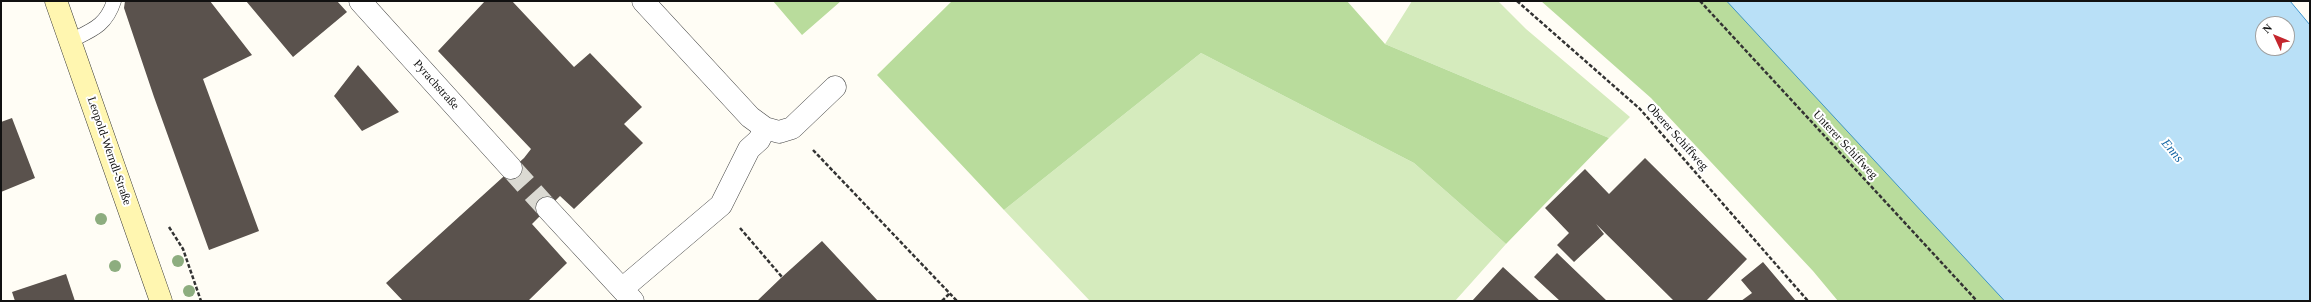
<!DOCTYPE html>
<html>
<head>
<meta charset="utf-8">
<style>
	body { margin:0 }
	#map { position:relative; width:2311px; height:302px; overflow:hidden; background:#fffdf5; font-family:"Times New Roman",serif }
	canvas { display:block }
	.frame { position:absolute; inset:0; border:2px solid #111; pointer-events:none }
	.north { position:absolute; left:2255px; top:16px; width:40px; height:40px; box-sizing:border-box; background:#fff; border:1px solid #a0a0a0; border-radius:50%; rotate:314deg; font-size:11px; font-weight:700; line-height:16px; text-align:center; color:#111 }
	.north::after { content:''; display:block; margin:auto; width:14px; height:18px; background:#c4262e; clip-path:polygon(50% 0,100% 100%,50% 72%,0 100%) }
</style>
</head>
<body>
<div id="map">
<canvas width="2311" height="302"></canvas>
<div class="frame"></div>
<div class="north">N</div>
</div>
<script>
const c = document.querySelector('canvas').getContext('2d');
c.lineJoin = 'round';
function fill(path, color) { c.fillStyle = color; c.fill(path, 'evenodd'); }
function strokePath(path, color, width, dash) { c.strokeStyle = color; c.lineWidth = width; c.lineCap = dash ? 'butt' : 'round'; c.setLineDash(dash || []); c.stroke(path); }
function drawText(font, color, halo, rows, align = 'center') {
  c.font = font + ' "Times New Roman",serif'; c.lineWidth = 4; c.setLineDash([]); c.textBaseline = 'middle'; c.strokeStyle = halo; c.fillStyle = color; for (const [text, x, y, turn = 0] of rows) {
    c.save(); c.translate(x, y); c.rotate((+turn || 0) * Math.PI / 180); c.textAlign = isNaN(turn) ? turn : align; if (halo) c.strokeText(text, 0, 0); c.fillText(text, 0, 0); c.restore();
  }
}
const green = new Path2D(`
	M1412 1H1498L1526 29 1630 117 1609 138 1385 44Z
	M1201 53 1414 163 1506 244 1455 301H1090L1004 210Z`);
const forest = new Path2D(`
	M773 1H841L802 35Z
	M952 1H1347L1385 44 1609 138 1506 244 1414 163 1201 53 1004 210 877 75Z
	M1541 1H1738L2007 301H1838L1813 271 1651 98Z`);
const water = new Path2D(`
	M1727 1H2290L2310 25V301H2005ZM2263 24H2287V48H2263Z`);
const building = new Path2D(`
	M125 1H210L252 55 203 79 259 231 209 250 154 97 124 8Z
	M246 1H337L347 12 293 57Z
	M485 1H512L574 67 590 53 642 107 624 124 643 143 574 209 560 196 532 224 567 263 528 301H403L386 283 524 158 531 149 438 51Z
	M358 65 399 112 362 131 334 96Z
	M12 118 35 178 1 192V122Z
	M1645 158 1747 259 1706 301H1674L1596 224 1604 234 1574 262 1557 245 1569 233 1545 208 1585 169 1609 194Z
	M822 241 878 301H757L782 277Z
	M1557 253 1607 301H1560L1534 277Z
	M1763 262 1796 301H1741L1752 293 1741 280Z
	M1503 267 1540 301H1472Z
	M66 274 75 301H15L12 292Z`);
const streetTunnel = new Path2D(`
	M511 168 547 208`);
const path = new Path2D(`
	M1517 1 1640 109 1808 301
	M1700 1 1977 301
	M813 150 957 301
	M169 227 183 249 201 301
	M740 228 782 277
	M942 301 950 293`);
const lane = new Path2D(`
	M70 41C92 30 106 26 114 1`);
const street = new Path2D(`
	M360 1 511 168
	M643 1 750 117 765 128
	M547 208 633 301
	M622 289 721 205 749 149 759 140 765 128 779 132 792 128 835 87`);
const secondary = new Path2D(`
	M56 1 161 301`);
const trees = [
	[101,219],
	[178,261],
	[115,266],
	[189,291]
];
const streetNames = [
	["Pyrachstraße",436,85,48],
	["Oberer Schiffweg",1677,137,48],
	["Unterer Schiffweg",1845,145,47],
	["Leopold-Werndl-Straße",109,151,71]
];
const waterNames = [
	["Enns",2172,151,50]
];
fill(green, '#d5ebbd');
fill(forest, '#b9dc9c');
fill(water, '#b9e0f7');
strokePath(water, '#3f96cf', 1);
fill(building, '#5a524d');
strokePath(streetTunnel, '#dbdad3', 22, [22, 11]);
strokePath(lane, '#444', 15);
strokePath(street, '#444', 23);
strokePath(secondary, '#333', 23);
strokePath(path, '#333', 2.5, [4, 2]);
strokePath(lane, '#fff', 14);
strokePath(street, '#fff', 22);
strokePath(secondary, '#fff6b0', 22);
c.fillStyle = '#8dad7f';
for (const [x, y] of trees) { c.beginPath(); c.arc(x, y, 6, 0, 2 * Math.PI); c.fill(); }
drawText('12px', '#111', '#fff', streetNames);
drawText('italic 13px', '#1768a6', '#fff', waterNames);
</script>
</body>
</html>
